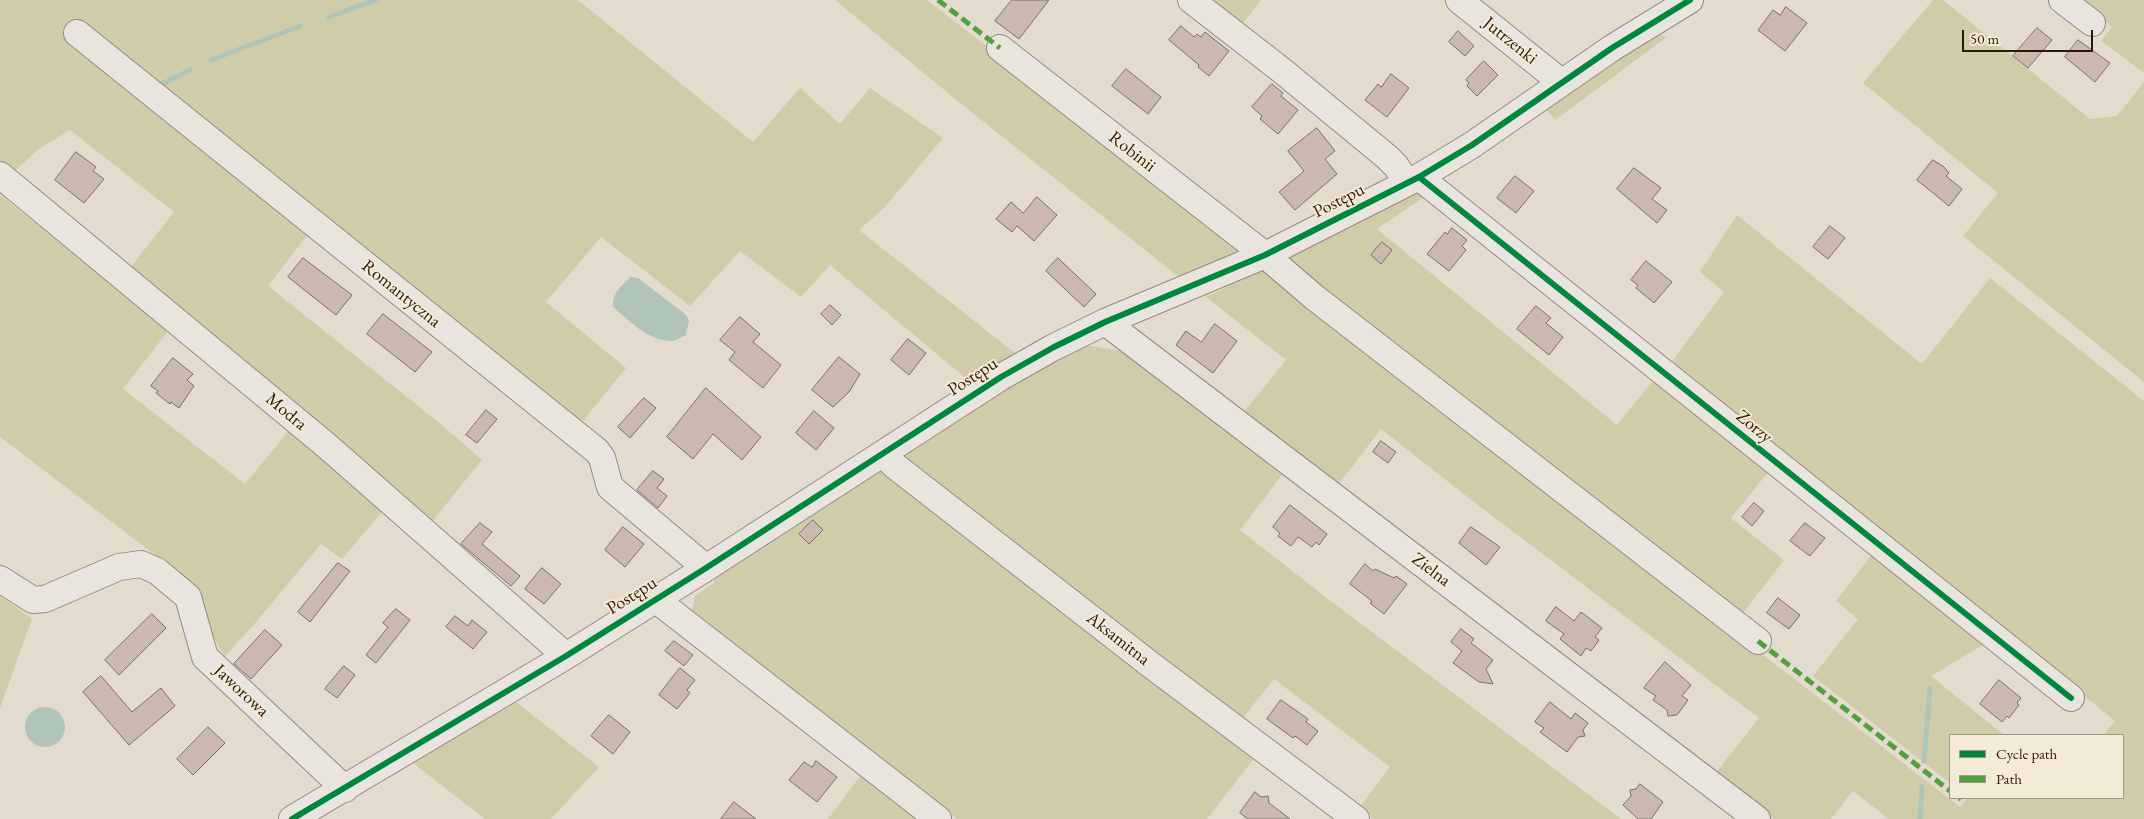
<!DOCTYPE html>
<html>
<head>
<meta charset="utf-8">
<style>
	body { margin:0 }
	#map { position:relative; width:2144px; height:819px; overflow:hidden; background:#e3dbcd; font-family:"EB Garamond",serif }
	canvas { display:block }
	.legend { position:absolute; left:1949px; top:734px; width:175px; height:65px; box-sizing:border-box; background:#f3ead8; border:1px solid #a39685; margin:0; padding:6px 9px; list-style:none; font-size:15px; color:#2c1709 }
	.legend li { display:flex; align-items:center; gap:10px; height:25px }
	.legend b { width:25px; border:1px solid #a39685 }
	.scale { position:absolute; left:1962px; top:30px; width:131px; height:22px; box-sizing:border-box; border:2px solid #2c1709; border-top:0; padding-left:6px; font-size:15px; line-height:18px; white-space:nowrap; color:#2c1709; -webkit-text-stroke:4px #f3ead8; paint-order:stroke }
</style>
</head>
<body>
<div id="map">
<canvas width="2144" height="819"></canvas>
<ul class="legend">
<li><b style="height:6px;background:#00873e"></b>Cycle path</li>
<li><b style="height:6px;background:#51a13e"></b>Path</li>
</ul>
<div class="scale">50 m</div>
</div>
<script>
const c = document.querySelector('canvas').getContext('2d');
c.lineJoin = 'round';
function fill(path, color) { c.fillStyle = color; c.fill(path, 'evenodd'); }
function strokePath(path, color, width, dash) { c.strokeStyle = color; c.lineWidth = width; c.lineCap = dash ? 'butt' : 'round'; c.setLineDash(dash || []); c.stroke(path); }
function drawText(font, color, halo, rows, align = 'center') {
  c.font = font + ' "EB Garamond",serif'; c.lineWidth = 4; c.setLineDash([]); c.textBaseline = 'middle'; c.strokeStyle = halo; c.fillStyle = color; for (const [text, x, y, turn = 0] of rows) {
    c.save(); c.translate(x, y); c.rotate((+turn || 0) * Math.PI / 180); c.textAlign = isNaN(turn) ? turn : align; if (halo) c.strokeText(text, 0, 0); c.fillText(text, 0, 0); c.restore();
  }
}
const green = new Path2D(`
	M0 0H578L753 142 800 88 840 124 870 88 943 138 884 208 859 230 1015 353 969 381 830 265 801 297 740 251 690 306 601 237 546 302 626 368 578 427 73 21 64 32 312 229 268 286 442 425 482 460 430 524 130 268 174 212 70 130 40 148 10 175 0 167Z
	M835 0H927L1248 249 1179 277 965 107Z
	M1201 0H1261L1238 30Z
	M1933 0H1943L2090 119 2117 116 2144 82V382L1963 236 1998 193 1863 83Z
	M2078 0H2144V73L2101 41 2112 27Z
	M1653 31 1667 37 1555 120 1543 106Z
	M1418 187 1427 195 1377 229 1617 425 1655 378 1770 470 1731 518 1784 560 1740 617 1282 260Z
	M0 195 169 330 123 389 245 484 291 428 382 512 342 559 321 544 251 628 225 656C210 633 203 617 200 589L0 437Z
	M1737 215 1922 364 1990 278 2144 401V819H1889L1853 791 1831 819H1774L1715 774 1759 718 1474 502 1381 429 1338 485 1244 412 1286 360 1206 297 1264 269 1960 807 1968 798H2123V735H2103L2115 721 1672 361 1724 292 1700 272Z
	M1074 346H1092L1126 352 1282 475 1240 530 1323 595 1621 819H1374L1359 808 1390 767 1274 679 1242 719 899 456Z
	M880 468 1255 757 1207 819H957L692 610 695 596 715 582 709 574Z
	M1873 553 1986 643 1931 676 2004 735H1950V783L1813 676 1858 619 1836 601Z
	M0 596 32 619 0 708Z
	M512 699 599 767 551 819H485L413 763Z
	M861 775 915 819H828Z`);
const water = new Path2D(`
	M631 277 638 278 685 314 689 320 686 335C681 337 676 341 671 341 648 341 629 320 613 307 612 293 621 286 631 277Z
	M25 727a20 20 0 1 1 40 0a20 20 0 1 1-40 0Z`);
const stream = new Path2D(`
	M329 17 376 0
	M211 60 300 26
	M160 85 190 70
	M1924 761 1930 688
	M1920 819 1922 787`);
const building = new Path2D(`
	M1012 0H1049L1019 39 995 21Z
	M1786 7 1807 23 1785 51 1758 30 1773 10 1780 15Z
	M1181 26 1194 37 1197 34 1201 37 1205 32 1229 51 1209 76 1198 67 1199 65 1169 40Z
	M2037 28 2052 40 2028 68 2013 56Z
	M1458 31 1474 46 1465 56 1449 42Z
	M2078 40 2110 63 2095 82 2065 57Z
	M1484 61 1498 75 1477 96 1467 86 1469 83 1466 80Z
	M1126 69 1161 97 1148 114 1112 86Z
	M1391 74 1409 88 1387 117 1365 100 1378 84 1381 87Z
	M1272 84 1283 93 1281 96 1298 110 1278 134 1260 119 1262 116 1252 107Z
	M1317 128 1335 151 1325 159 1337 174 1295 210 1279 192 1304 171 1288 151Z
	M76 152 96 167 93 171 104 179 84 203 55 180Z
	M1933 160 1944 167 1949 173 1946 176 1962 189 1949 206 1917 180Z
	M1634 168 1661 188 1652 199 1667 210 1657 223 1617 189Z
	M1515 176 1534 191 1516 213 1497 198Z
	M1037 197 1057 215 1034 241 1017 226 1012 232 996 219 1011 202 1023 213Z
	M1830 226 1845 238 1828 259 1813 247Z
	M1452 228 1467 240 1462 246 1466 250 1449 271 1427 254 1445 232 1447 234Z
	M1382 242 1392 250 1381 264 1371 255Z
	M303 258 352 295 336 315 288 277Z
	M1058 258 1096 294 1084 307 1046 271Z
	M1646 261 1672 282 1654 303 1636 288 1638 285 1631 280Z
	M830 305 841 315 832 325 821 314Z
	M1536 306 1551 318 1546 323 1563 337 1549 355 1517 329Z
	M383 314 432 352 415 372 367 334Z
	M740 317 760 334 753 342 781 365 763 388 729 360 735 352 720 340Z
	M1215 324 1237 341 1213 373 1176 345 1186 331 1201 342Z
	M908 339 926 353 909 375 891 360Z
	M839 357 860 374 849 392 833 407 812 390Z
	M173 358 193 374 187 380 194 386 179 408 171 402 170 404 156 393 158 391 151 386Z
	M706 388 761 437 742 460 713 434 693 459 667 437Z
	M644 398 656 408 630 438 618 427Z
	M486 410 497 419 477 443 466 435Z
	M814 411 834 428 816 450 796 433Z
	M1381 441 1396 452 1388 463 1373 452Z
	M653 471 664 479 657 488 667 496 658 508 637 490Z
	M1754 503 1764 511 1752 526 1742 517Z
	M1290 505 1327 534 1319 545 1316 542 1312 547 1298 537 1291 546 1278 536 1280 533 1273 527Z
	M813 520 823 530 809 544 799 534Z
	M480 523 492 532 482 544 520 576 511 586 461 544Z
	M1805 523 1825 538 1810 556 1790 541Z
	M623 527 644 544 625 567 605 550Z
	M1471 527 1500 547 1486 565 1459 543Z
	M338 563 350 571 310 622 298 612Z
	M1365 564 1373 571 1375 569 1394 578 1396 576 1407 584 1384 614 1370 603 1372 601 1350 584Z
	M542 568 561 584 544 604 525 589Z
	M1778 598 1800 615 1789 629 1767 613Z
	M1556 607 1574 621 1581 612 1602 628 1595 637 1599 640 1591 651 1586 648 1581 656 1560 639 1564 634 1546 621Z
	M396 609 410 620 376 663 366 655 388 627 383 623Z
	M152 614 166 628 119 675 105 660Z
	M455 616 468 626 472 620 487 632 473 649 446 627Z
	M1461 629 1474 639 1471 643 1493 660 1486 669 1493 684 1479 682 1453 663 1462 651 1451 642Z
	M265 630 282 645 251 679 234 664Z
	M674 641 693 655 684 666 665 651Z
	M1665 662 1691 685 1682 696 1688 700 1677 715 1668 716 1667 710 1653 700 1656 696 1644 688Z
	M344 666 355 675 337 698 325 689Z
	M680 668 695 680 687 690 690 693 677 709 659 695Z
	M101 676 132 712 161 688 175 706 129 745 83 692Z
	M1999 680 2021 698 2017 703 2019 705 2009 718 2007 716 2002 722 1980 704Z
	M1281 700 1308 719 1306 722 1318 731 1307 745 1295 736 1293 738 1267 719Z
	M1550 702 1571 719 1575 713 1588 723 1583 730 1585 736 1578 737 1567 752 1540 732 1544 728 1535 722Z
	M609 715 630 732 613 754 591 736Z
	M208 727 225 743 193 775 177 759Z
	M816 761 837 777 817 802 789 780 804 762 812 767Z
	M1640 784 1663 802 1651 819H1638L1623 805 1631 796 1630 790 1636 789Z
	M1255 792 1261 797 1268 796 1269 803 1290 819H1248L1240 813Z
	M734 802 756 819H721Z`);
const minor = new Path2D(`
	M1191 0 1280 69 1387 157 1396 166 1407 183
	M1459 0 1561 82
	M2062 0 2092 23
	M77 33 597 451 602 458 610 487 706 568
	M1000 48 1265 255 1314 297 1758 641
	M0 175 327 446 566 656
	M1419 177 2071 698
	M1105 322 1757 819
	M883 454 895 466 1151 665 1356 819
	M0 579 33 600 45 599 119 567 141 564 157 571 188 597 205 657 345 789
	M655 599 938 819
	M292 819 566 656 706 568 1001 377 1054 347 1105 322 1265 255 1419 177 1472 145 1612 48 1690 0`);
const quiet = new Path2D(`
	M938 0 1000 48
	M1758 641 1950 791
	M1959 798 1961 799`);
const cycleway = new Path2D(`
	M1419 177 2071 698
	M292 819 566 656 706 568 1001 377 1054 347 1105 322 1265 255 1419 177 1472 145 1612 48 1690 0`);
const streetNames = [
	["Jutrzenki",1510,41,39],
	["Robinii",1132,152,38],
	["Postępu",1339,201,-27],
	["Romantyczna",401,294,39],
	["Postępu",973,377,-33],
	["Modra",286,412,40],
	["Zorzy",1754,427,39],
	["Zielna",1431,570,37],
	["Postępu",632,596,-32],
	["Aksamitna",1118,639,38],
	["Jaworowa",241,691,43]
];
fill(green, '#d0ccaa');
fill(water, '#b0c5b8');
strokePath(stream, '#b0c5b8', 5);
fill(building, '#cbb9b0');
strokePath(building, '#787067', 1);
strokePath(minor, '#928b82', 28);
strokePath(minor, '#e9e5de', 26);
strokePath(quiet, '#51a13e', 5, [10, 5]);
strokePath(cycleway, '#00873e', 6);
drawText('18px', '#2c1709', '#f3ead8', streetNames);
</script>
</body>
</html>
